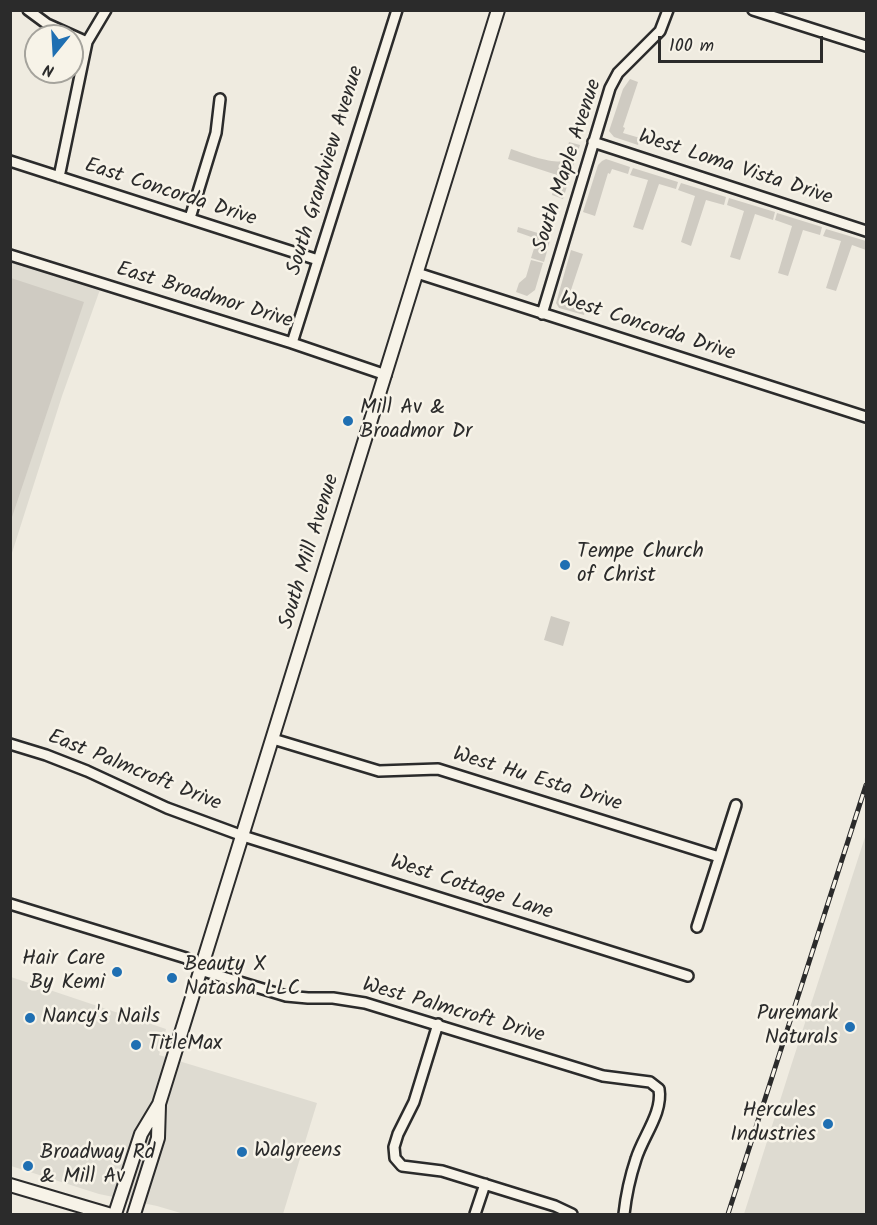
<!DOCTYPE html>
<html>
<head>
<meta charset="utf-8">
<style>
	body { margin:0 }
	#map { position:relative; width:877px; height:1225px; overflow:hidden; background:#efebe0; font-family:Kalam,sans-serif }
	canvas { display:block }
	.frame { position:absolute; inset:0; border:12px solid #2b2b2b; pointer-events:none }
	.north { position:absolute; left:24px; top:24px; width:60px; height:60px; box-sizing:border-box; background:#f7f3e8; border:2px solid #a5a39c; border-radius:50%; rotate:198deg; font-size:16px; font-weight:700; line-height:24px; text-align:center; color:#2b2b2b }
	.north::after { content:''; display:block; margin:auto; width:21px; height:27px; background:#1f6fb2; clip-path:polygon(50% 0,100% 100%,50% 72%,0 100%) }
	.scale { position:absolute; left:658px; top:36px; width:165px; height:27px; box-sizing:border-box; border:3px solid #2b2b2b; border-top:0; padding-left:8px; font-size:18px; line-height:21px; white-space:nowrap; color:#2b2b2b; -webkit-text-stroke:4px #f7f3e8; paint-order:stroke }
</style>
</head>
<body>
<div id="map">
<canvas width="877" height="1225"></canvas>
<div class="frame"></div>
<div class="north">N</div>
<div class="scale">100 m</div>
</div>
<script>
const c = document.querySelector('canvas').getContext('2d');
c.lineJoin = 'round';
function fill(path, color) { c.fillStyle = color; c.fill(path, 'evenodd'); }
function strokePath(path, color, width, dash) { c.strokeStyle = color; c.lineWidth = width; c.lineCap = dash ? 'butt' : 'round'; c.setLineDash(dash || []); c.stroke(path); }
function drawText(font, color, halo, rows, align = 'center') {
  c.font = font + ' Kalam,sans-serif'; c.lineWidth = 5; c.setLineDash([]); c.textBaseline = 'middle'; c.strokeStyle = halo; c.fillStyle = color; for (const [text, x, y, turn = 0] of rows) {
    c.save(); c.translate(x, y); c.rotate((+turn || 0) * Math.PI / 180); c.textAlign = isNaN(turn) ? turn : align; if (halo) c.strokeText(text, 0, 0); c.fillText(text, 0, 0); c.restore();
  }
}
const built = new Path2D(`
	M11 255 102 284 62 396 11 556Z
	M866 834V1214H744L791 1066Z
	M11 977 166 1029 159 1055 317 1103 283 1214H184L157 1206 99 1194 11 1166Z`);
const green = new Path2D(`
	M630 79 638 82 623 127 625 128 623 133 640 138 638 145 614 137 609 131 623 89Z
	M569 142 580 145 563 199 552 195 557 175 508 159 511 149C520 152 556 166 563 160 567 157 568 146 569 142Z
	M606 159 630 167 628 174 612 169 610 174 608 173 595 216 583 212 598 165 602 161Z
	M633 168 678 182 676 189 659 184 643 230 633 227 648 180 630 175Z
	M681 183 726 197 724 205 706 200 691 246 681 242 695 196 678 190Z
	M729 198 775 212 773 220 755 214 740 260 730 257 744 211 727 205Z
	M777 213 822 227 820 235 803 230 788 276 778 273 792 226 775 220Z
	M518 227 551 237 544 262 531 258 537 239 517 232Z
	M826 229 866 241V250L852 245 836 291 826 288 841 241 823 236Z
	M571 250 583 254 569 296 575 299 574 304 586 308 584 315 559 308 556 303Z
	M531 260 543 263 535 290 527 296 516 292 519 283 526 277Z
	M11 278 84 302 11 520 10 278Z
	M551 616 570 622 563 646 544 640Z`);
const street = new Path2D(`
	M28 10 47 24 87 42
	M753 10 866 46
	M593 142 866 231
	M10 161 318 260
	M59 177 87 42 106 10
	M190 218 216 133 220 99
	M10 255 292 343 386 375
	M417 273 866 417
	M542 314 610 88 618 73 660 31 668 10
	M292 343 397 10
	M273 739 379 771 438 769 719 857
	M10 744 46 755 87 771 167 808 243 836 688 976
	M10 904 186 958 200 970 286 996 308 998H333L365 1003 603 1076 650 1082 659 1089C663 1113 643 1136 636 1159 630 1177 626 1196 624 1214
	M697 927 736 805
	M438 1024 414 1102 398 1134 394 1147 395 1158 402 1166 442 1171 555 1206 572 1214
	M475 1214 485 1184`);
const secondary = new Path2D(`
	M10 1185 108 1214
	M115 1214 141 1134 159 1104 498 10
	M134 1214 158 1138 159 1105`);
const rail = new Path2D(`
	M728 1214 866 785`);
const markers = [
	[348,421,6,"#1f6fb2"],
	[565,565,6,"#1f6fb2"],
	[117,972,6,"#1f6fb2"],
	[172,978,6,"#1f6fb2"],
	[30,1018,6,"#1f6fb2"],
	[850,1027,6,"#1f6fb2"],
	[136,1045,6,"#1f6fb2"],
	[828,1124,6,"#1f6fb2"],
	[242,1152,6,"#1f6fb2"],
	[28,1166,6,"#1f6fb2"]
];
const streetNames = [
	["South Maple Avenue",569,166,-72],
	["West Loma Vista Drive",735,169,18],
	["South Grandview Avenue",327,171,-73],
	["East Concorda Drive",170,194,18],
	["East Broadmor Drive",204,297,17],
	["West Concorda Drive",647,328,18],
	["South Mill Avenue",311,552,-73],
	["East Palmcroft Drive",134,772,22],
	["West Hu Esta Drive",537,781,17],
	["West Cottage Lane",471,889,18],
	["West Palmcroft Drive",453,1012,16]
];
const poiNames = [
	["Mill Av &",360,409],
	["Broadmor Dr",360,433],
	["Tempe Church",577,553],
	["of Christ",577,577],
	["Hair Care",105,960,"right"],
	["By Kemi",105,984,"right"],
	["Beauty X",184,966],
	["Natasha LLC",184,990],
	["Puremark",838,1015,"right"],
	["Naturals",838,1039,"right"],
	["Nancy's Nails",42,1018],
	["TitleMax",148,1045],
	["Hercules",816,1112,"right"],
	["Industries",816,1136,"right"],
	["Walgreens",254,1152],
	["Broadway Rd",40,1154],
	["& Mill Av",40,1178]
];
fill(built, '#dedbd1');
fill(green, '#cfcbc2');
strokePath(street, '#2b2b2b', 14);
strokePath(secondary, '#2b2b2b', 16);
strokePath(street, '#f7f3e8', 9);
strokePath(secondary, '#f7f3e8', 12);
strokePath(rail, '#2b2b2b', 5);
strokePath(rail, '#f7f3e8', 3, [9]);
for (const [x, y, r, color] of markers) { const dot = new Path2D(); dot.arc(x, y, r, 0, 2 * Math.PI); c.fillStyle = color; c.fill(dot); strokePath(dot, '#f7f3e8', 2); }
drawText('21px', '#2b2b2b', '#f7f3e8', streetNames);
drawText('21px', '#2b2b2b', '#f7f3e8', poiNames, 'left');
</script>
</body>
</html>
